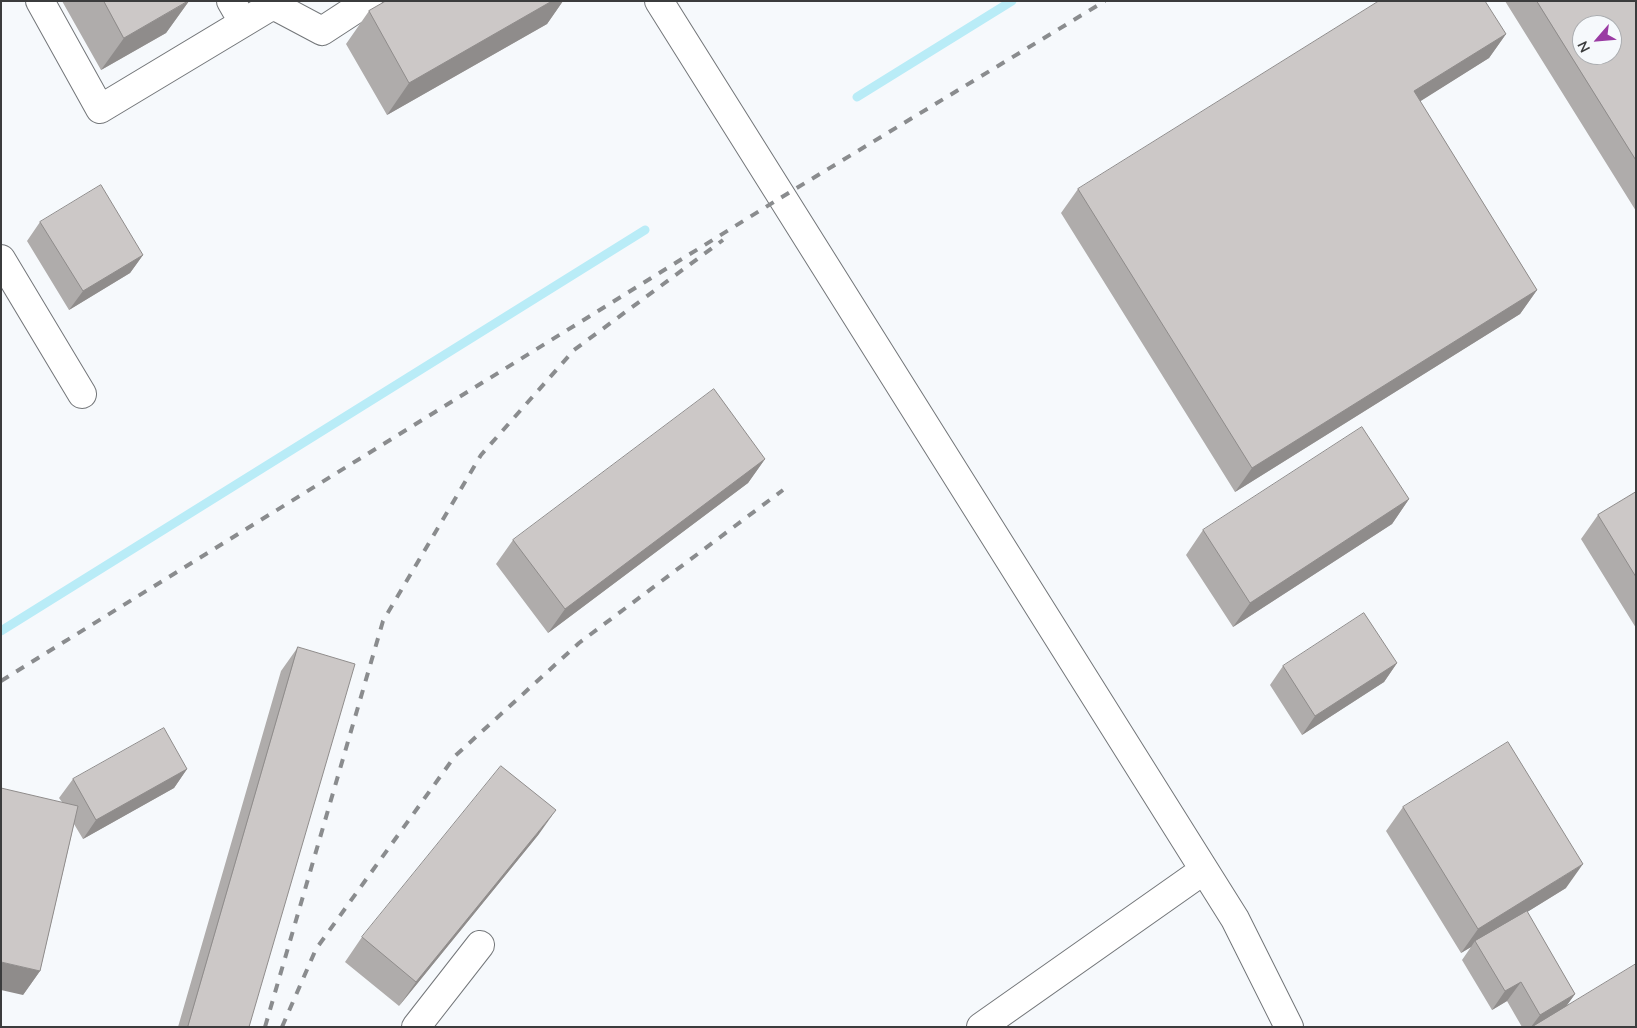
<!DOCTYPE html>
<html>
<head>
<meta charset="utf-8">
<style>
	body { margin:0 }
	#map { position:relative; width:1637px; height:1028px; overflow:hidden; background:#f6f9fc; font-family:"Nunito Sans",sans-serif }
	canvas { display:block }
	.frame { position:absolute; inset:0; border:2px solid #3b3c3d; pointer-events:none }
	.north { position:absolute; left:1572px; top:15px; width:50px; height:50px; box-sizing:border-box; background:#f6f9fc; border:1px solid #abadb0; border-radius:50%; rotate:243deg; font-size:14px; font-weight:700; line-height:20px; text-align:center; color:#3b3c3d }
	.north::after { content:''; display:block; margin:auto; width:18px; height:22px; background:#9a3ba3; clip-path:polygon(50% 0,100% 100%,50% 72%,0 100%) }
</style>
</head>
<body>
<div id="map">
<canvas width="1637" height="1028"></canvas>
<div class="frame"></div>
<div class="north">N</div>
</div>
<script>
const c = document.querySelector('canvas').getContext('2d');
c.lineJoin = 'round';
function strokePath(path, color, width, dash) { c.strokeStyle = color; c.lineWidth = width; c.lineCap = dash ? 'butt' : 'round'; c.setLineDash(dash || []); c.stroke(path); }
function fill(path, color) { c.fillStyle = color; c.fill(path, 'evenodd'); }
const stream = new Path2D(`
	M857 97 1012 1
	M1 631 645 230`);
const minor = new Path2D(`
	M40 1 100 109 273 5 322 31 368 1
	M231 1 243 22
	M659 1 1235 919 1289 1027
	M1 259 82 394
	M416 1027 480 945
	M981 1027 1204 870`);
const rail = new Path2D(`
	M1 681 782 197 1105 1
	M265 1027 383 621 481 455 574 350 723 240
	M282 1027 316 949 455 756 579 643 783 490`);
const wall = new Path2D(`
	M62 1H189L166 33 101 70Z
	M386 1H563L547 24 387 115 346 44 369 11Z
	M1505 1H1636V211Z
	M1506 34 1489 58 1420 101 1537 290 1520 314 1235 492 1061 213 1078 189Z
	M40 222 143 255 130 273 69 310 27 241Z
	M765 459 748 483 548 633 496 564 513 540Z
	M1636 492V628L1581 539 1598 515Z
	M1409 499 1392 524 1233 627 1186 555 1203 530Z
	M298 647 249 1027H178L281 671Z
	M1397 663 1384 682 1302 735 1270 685 1283 666Z
	M187 769 174 788 83 839 74 824 40 971 23 995 62 802 59 798 73 779Z
	M1403 807 1566 888 1527 912 1575 994 1567 1005 1636 1027H1522L1507 1001 1492 1010 1462 960 1471 947 1461 953 1386 831Z
	M539 834 399 1006 345 962 362 937Z`);
const shadedWall = new Path2D(`
	M189 1 166 33 101 70 124 38Z
	M552 1H563L547 24 387 115 409 83Z
	M1506 34 1489 58 1397 116 1414 91Z
	M143 255 130 273 69 310 83 291Z
	M1537 290 1520 314 1235 492 1252 468Z
	M765 459 748 483 548 633 565 609Z
	M1409 499 1392 524 1233 627 1250 603Z
	M1397 663 1384 682 1302 735 1315 716Z
	M187 769 174 788 83 839 96 820Z
	M556 810 539 834 399 1006 416 982Z
	M1583 864 1566 888 1477 943 1475 941 1471 947 1461 953 1478 929Z
	M1 962 40 971 23 995 1 990Z
	M1521 982 1507 1001 1492 1010 1505 991Z
	M1575 994 1562 1012 1531 1027 1540 1015Z`);
const building = new Path2D(`
	M104 1H188L124 38Z
	M386 1H552L409 83 369 11Z
	M1379 1H1485L1506 34 1414 91 1537 290 1252 468 1078 189Z
	M1537 1H1636V160ZM1582 25H1612V55H1582Z
	M101 185 143 255 83 291 40 222Z
	M714 389 765 459 565 609 513 540Z
	M1362 427 1409 499 1250 603 1203 530Z
	M1636 492V577L1598 515Z
	M1364 613 1397 663 1315 716 1283 666Z
	M298 647 355 664 249 1027H188Z
	M164 728 187 769 96 820 73 779Z
	M1508 742 1583 864 1478 929 1403 807Z
	M501 766 556 810 416 982 362 937Z
	M1 788 78 806 40 971 1 962Z
	M1527 911 1575 994 1540 1015 1521 982 1505 991 1475 941Z
	M1636 964V1027H1532Z`);
strokePath(stream, '#b9ecf7', 9);
strokePath(minor, '#737679', 30);
strokePath(minor, '#fff', 28);
strokePath(rail, '#8a8c8e', 4, [9, 9]);
fill(wall, '#afacab');
fill(shadedWall, '#8f8c8b');
fill(building, '#ccc8c7');
strokePath(building, '#8f8c8b', 1);
</script>
</body>
</html>
